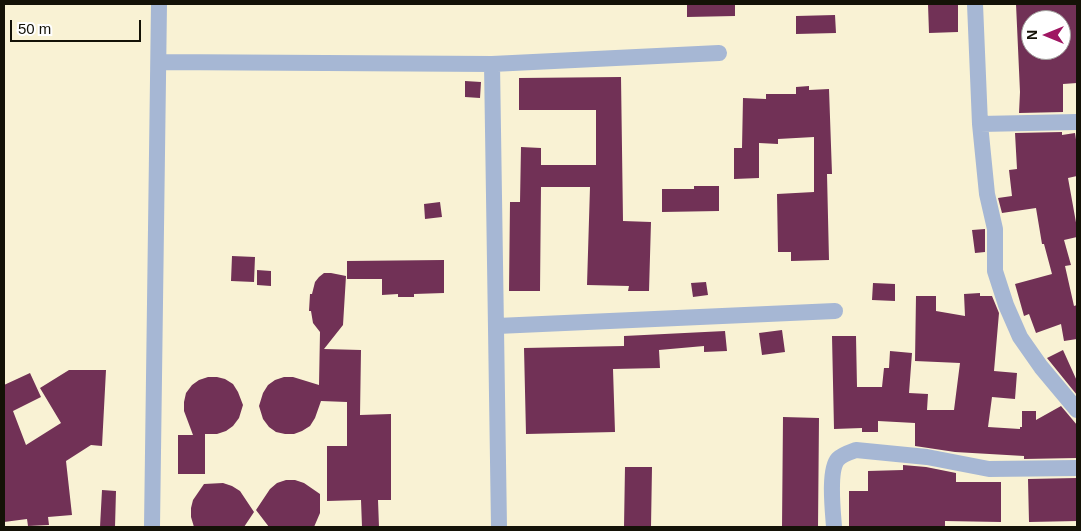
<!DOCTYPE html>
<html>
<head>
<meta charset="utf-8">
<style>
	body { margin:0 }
	#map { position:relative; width:1081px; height:531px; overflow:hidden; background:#f9f2d4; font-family:Arial,sans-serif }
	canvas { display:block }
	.frame { position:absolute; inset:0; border:5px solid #141207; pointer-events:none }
	.north { position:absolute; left:1021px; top:10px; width:50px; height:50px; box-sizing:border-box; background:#fff; border:1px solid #a1a09c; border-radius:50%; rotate:270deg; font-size:14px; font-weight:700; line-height:20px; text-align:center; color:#141207 }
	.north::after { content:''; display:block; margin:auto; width:18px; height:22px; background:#9f1662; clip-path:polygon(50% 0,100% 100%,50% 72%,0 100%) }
	.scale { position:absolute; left:10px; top:20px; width:131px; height:22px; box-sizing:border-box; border:2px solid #141207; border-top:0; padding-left:6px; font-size:15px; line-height:18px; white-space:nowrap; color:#141207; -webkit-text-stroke:4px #fff; paint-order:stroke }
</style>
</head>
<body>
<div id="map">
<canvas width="1081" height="531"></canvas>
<div class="frame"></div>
<div class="north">N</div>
<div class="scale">50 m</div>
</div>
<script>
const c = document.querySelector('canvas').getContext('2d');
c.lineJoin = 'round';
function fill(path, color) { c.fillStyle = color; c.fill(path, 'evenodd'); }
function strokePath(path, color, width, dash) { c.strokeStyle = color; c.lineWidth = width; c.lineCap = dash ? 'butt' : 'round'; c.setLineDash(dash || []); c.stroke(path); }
const building = new Path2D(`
	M687 4H735V16L687 17Z
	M928 4H958V32L929 33Z
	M1016 4H1077V83L1063 84V112L1019 113 1020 92ZM1031 20H1061V50H1031Z
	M835 15 836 33 796 34V16Z
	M621 77 623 221 651 222 649 291H628L629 286 587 285 590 187H541L540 291H509L510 202H520L521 147 541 148V165H596V110H519V78Z
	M465 81 481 82 480 98 465 97Z
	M809 86V90L829 89 832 174H827L829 260 791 261V252H778L777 194 814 192V137L778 139V144L759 143V178L734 179V148H742L743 98 766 99V94H796V87Z
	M1062 132V135L1075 133 1077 146V176L1068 178 1077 228V237L1064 240 1071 265 1065 266 1074 306 1077 305V339L1064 341 1061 324 1036 333 1029 314 1024 316 1015 284 1052 274 1044 244H1042L1036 208 1002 213 998 198 1012 196 1009 170 1017 169 1015 133Z
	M694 186H719V211L662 212V189H694Z
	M440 202 442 217 425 219 424 204Z
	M985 229V252L975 253 972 230Z
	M232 256 255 257 254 282 231 281Z
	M444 260V293L414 294V297H398V294L382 295V279H347V261Z
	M257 270 271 271V286L257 285Z
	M324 273H331L346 276 343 325 324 349 361 350 360 415 391 414V500H378L379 527H362L361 500 327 501V446H347V402L321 401 315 418 310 426 302 431 294 434H285L276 432 269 427 263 419 259 406 263 393 268 385 275 380 284 377H293L319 385 320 332 313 323 311 311H309L310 294H312L315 282 319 277Z
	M706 282 708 295 693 297 691 283Z
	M873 283 895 284V301L872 300Z
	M980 293V296H992L999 313 994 371 1017 373 1015 399 992 397 988 427 1020 429V427H1022V411H1036V420L1061 406 1077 425V458L1024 459V456L955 452 915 446V423L878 421V432H862V428L834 429 832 336H856L857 387H882L884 368H889L890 351 912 353 909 393 928 394 927 410H954L960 363 915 361 916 296H936V311L965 316 964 294Z
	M782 330 785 352 762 355 759 333Z
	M725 331 727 351 704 352V346L659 350 660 368 613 369 615 432 526 434 524 348 624 346V336Z
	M1063 350 1077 381V395L1047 358Z
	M69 370H106L102 446 91 445 66 461 72 515 48 517 49 525 28 526 27 519 4 522V385L30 373 41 397 13 411 26 445 61 423 40 388Z
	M208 377H217L225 379 233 384 238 392 243 405 239 418 233 426 226 431 217 434H205V474H178V435H193L184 411V402L186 393 192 385 199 380Z
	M783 417 819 418 818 527H782Z
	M903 465 926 467 956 473V482H1001V522L945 521V527H849V491H868V471L903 470Z
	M625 467H652L651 527H624Z
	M1077 478V521L1029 522 1028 479Z
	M286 480H295L304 483 320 494V513L314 527H269L256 510 270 489 277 483Z
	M223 483 232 486 240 491 254 512 244 527H194L191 517V508L193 500 204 484Z
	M102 490 116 491 115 527H100Z`);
const street = new Path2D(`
	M975 4 980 124 987 194 995 229V271L1006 305 1020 337 1041 367 1077 410
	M159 62 492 64 719 53
	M492 64 499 527
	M980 124 1077 122
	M497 326 835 311
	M152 527 159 4
	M834 527C833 512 828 470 838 459 843 454 851 452 856 450L927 457 989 469 1077 468`);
fill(building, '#713156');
strokePath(street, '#a6b7d4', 16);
</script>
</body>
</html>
